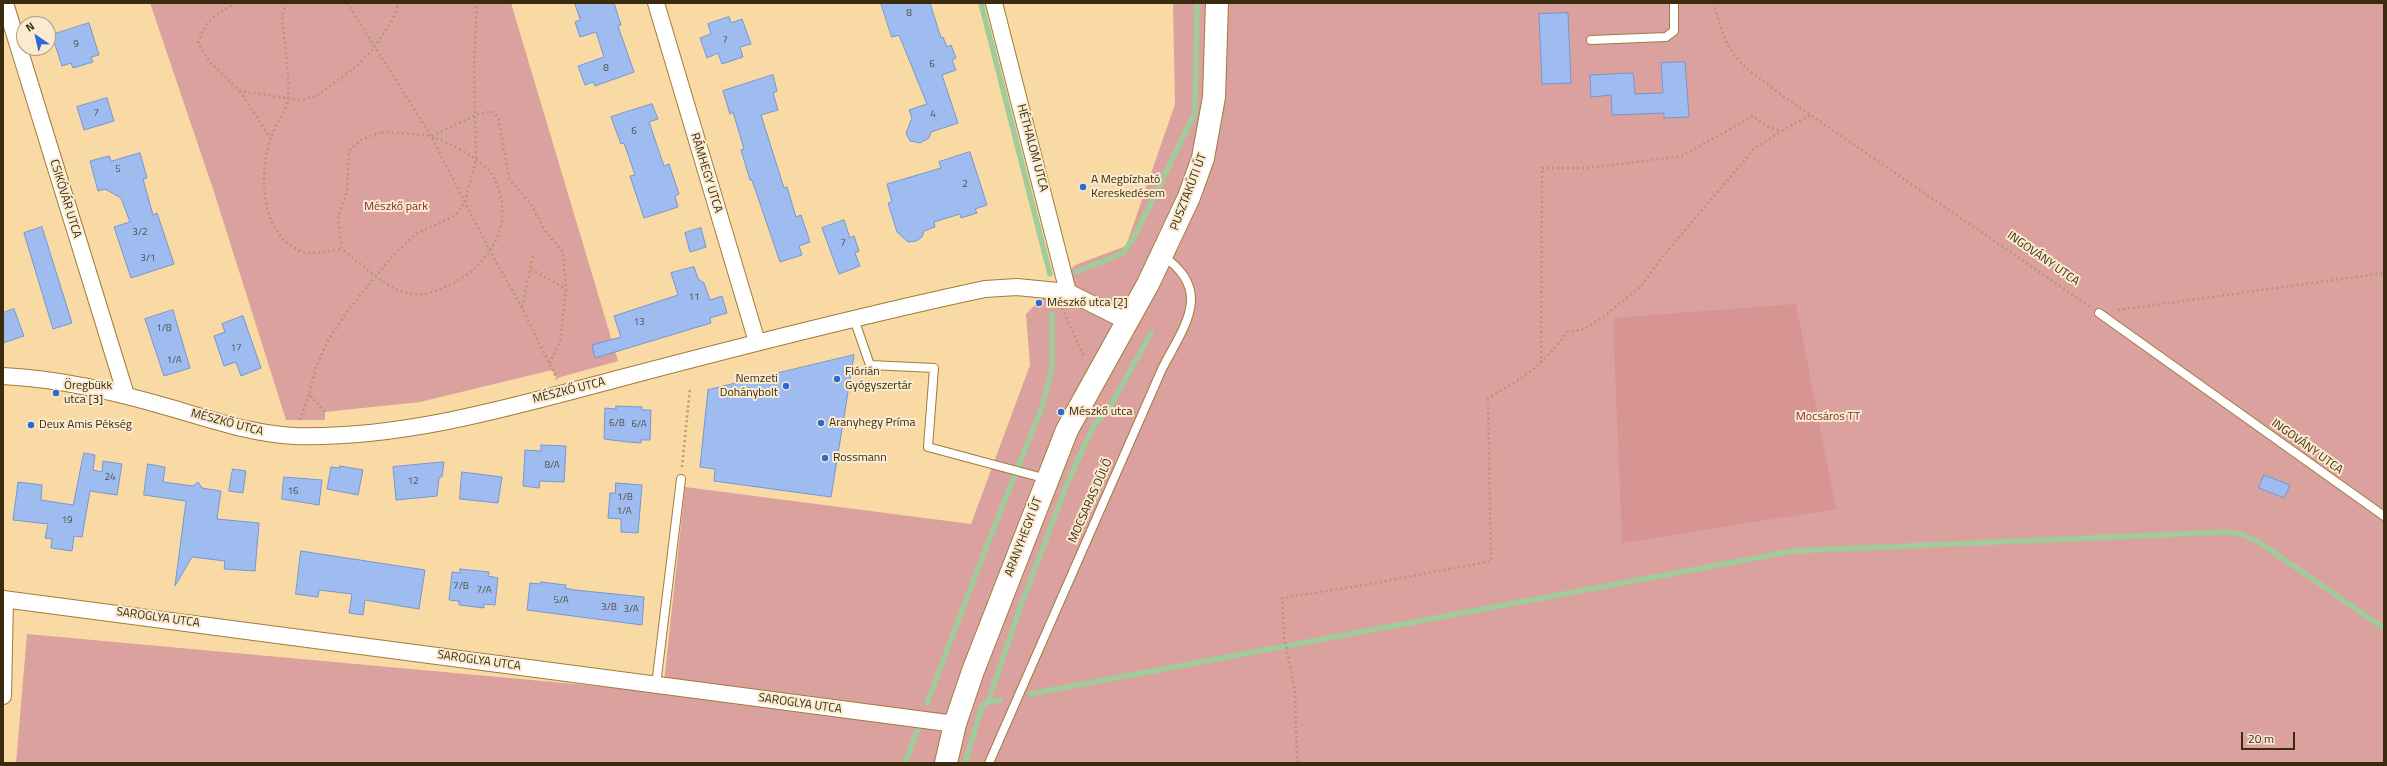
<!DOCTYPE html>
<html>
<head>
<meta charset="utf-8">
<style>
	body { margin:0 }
	#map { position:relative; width:2387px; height:766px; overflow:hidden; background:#fadaa4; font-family:"Titillium Web",sans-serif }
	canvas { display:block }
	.frame { position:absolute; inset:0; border:4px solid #3a2b0e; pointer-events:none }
	.north { position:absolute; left:16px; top:16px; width:40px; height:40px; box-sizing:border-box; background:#faeacf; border:1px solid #ad9e82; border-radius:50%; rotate:326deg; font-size:11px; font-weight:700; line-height:16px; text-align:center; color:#3a2b0e }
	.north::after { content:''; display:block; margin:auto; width:14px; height:18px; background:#2b69d6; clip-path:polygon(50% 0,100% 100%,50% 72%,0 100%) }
	.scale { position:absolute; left:2241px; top:732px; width:54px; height:18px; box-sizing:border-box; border:2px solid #3a2b0e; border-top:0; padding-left:5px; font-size:12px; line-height:14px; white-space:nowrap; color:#3a2b0e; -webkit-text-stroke:3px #faeacf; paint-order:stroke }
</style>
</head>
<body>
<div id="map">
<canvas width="2387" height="766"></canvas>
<div class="frame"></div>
<div class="north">N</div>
<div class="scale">20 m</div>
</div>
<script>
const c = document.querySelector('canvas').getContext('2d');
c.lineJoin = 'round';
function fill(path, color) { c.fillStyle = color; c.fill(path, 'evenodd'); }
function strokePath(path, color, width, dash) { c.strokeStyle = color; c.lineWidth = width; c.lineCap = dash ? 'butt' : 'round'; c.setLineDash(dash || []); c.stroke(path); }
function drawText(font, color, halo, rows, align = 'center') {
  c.font = font + ' "Titillium Web",sans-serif'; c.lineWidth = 4; c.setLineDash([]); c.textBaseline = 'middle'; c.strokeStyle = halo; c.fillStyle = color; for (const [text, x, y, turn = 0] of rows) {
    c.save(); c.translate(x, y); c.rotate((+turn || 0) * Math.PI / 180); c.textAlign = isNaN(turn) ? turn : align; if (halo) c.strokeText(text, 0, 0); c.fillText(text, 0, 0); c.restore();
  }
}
const green = new Path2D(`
	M150 3H511L618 361 557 378 552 370 420 402 325 412V420H286L214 192Z
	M1173 3H2384V763H16L27 634 663 692 685 487 971 524 1030 365 1026 314 1075 265 1126 246 1175 104Z`);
const forest = new Path2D(`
	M1796 304 1836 509 1622 543 1613 318Z`);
const stream = new Path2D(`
	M981 3 1050 274
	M1076 272 1123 253 1133 239 1195 113 1197 3
	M1030 694 1793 551 2225 532 2241 534 2257 541 2384 628
	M988 702 1020 608 1069 479 1094 425 1108 410 1151 333
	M927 703 982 558 1042 407 1052 368V314
	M905 763 918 729
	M965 763 982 706 988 702 1000 700`);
const building = new Path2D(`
	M575 3H614L621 25 618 26 634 72 595 86 593 82 585 85 578 66 604 57 596 32 580 37 575 22 580 20Z
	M881 3H930L941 38 943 37 947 47 951 45 956 58 952 60 956 70 942 75 958 123 931 132 929 138 920 143 910 141 906 133 912 118 909 110 927 104 899 35 892 37Z
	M1568 13 1571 83 1542 84 1539 14Z
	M729 17 731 23 742 19 751 44 740 47 743 57 722 64 718 53 707 58 700 38 711 34 708 24Z
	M89 23 99 55 91 57 93 62 73 68 71 63 62 66 52 35Z
	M1685 62 1689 117 1664 118V113L1612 115 1611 95 1591 97 1590 75 1633 73 1635 94 1663 93 1661 63Z
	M773 75 777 91 773 93 778 110 761 115 784 188 787 187 796 217 801 215 810 242 799 246 802 255 780 262 752 180H750L741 150 744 149 733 112 730 114 723 91Z
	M107 98 114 121 84 130 77 107Z
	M652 104 658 119 649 122 664 166 669 164 679 194 675 196 678 207 644 218 630 176 635 175 624 143 621 144 611 117Z
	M970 152 987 205 975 209 977 213 961 218 960 214 934 222 935 227 924 231 922 237 916 241 908 242 897 232 888 203 892 202 887 184 941 168 939 162Z
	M140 153 147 178 143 179 153 215 157 213 174 264 131 278 114 227 130 222 121 198 105 189 98 191 90 161 109 156 111 161Z
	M844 220 850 238 854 236 859 251 855 253 860 266 839 274 822 228Z
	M42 227 72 323 53 329 24 233Z
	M701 228 706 247 690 252 685 233Z
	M694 267 698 279 704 283 710 300 722 296 727 313 710 318 711 323 595 358 592 345 621 337 614 316 678 295 671 273Z
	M14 309 24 336 3 343V313Z
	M173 310 190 368 164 376 145 319Z
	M243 316 261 368 241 376 236 362 224 366 214 336 225 332 222 324Z
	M854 355 831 497 714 481 715 469 700 467 708 390Z
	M616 406 642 407V410H651L650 440H641V443L628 442 604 439 605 408 616 409Z
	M541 445 566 446 564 482 540 481 539 488 523 486 525 450 541 451Z
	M84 453 95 455 93 470 102 472 103 461 122 464 117 495 90 491 82 537 74 536 72 551 51 548 52 539 45 538 48 524 13 520 18 482 42 485 41 500 73 505Z
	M442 462H444L442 477H439L437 496 396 500 393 467Z
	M148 464 165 467 163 482 193 486 198 482 202 488 221 491 217 519 259 523 255 571 224 569 225 561 192 557 175 586 186 501 144 495Z
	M340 466 363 470 358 495 327 489 331 467 340 468Z
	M233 469 246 471 243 493 229 491Z
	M462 472 502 477 498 503 460 499Z
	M2264 475 2290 485 2284 498 2259 488Z
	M284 477 322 480 319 505 282 499Z
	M616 483 642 485 638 533 621 532V519L608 518 610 493H615Z
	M301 551 425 570 419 609 365 600 363 615 349 613 352 594 319 590 318 597 296 594Z
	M460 569 489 572 488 576 498 578 495 605 484 604V608L459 605V601L449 600 452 572 460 573Z
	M541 582 566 585 565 588 575 590 644 597 642 625 527 610 530 583 540 584Z`);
const path = new Path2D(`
	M236 3C216 14 205 21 198 43L210 62 240 91 299 100 317 96 358 65 374 48 393 19 399 3
	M286 3 282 16C284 41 290 74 288 98 287 112 274 126 270 140 259 175 260 233 300 251 311 256 330 250 342 249
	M347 3 431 136 490 251 522 308 557 379
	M1330 3 1333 7
	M1714 3C1718 18 1721 33 1729 47 1740 67 1765 82 1783 96L2089 306
	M240 91 270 138
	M382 132C393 133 426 134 433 137 449 143 484 160 493 176 518 221 490 267 447 286 437 291 423 296 412 294 388 291 361 264 342 249L338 218 347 191 349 151 362 139Z
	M432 136 476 115 491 111 498 117 509 179 531 204 545 231 563 252 566 289 560 341 549 364
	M531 269 566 289
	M522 307 533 256
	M1062 308 1084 357
	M2118 310 2384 273
	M1541 363 1542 168H1588L1682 156 1753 116 1768 127 1781 131 1811 115
	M325 412 309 394 316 367 328 340 349 309 395 253 416 234 456 215 465 202 476 159 474 64 477 3
	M300 420 309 394
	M682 467 690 388
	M1297 763 1295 691 1284 636 1282 598 1370 584 1491 561 1488 398C1525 377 1541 367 1567 332L1584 329 1603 317 1641 286 1663 256 1754 149 1781 131`);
const lane = new Path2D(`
	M1591 40 1666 37 1674 31V3
	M2099 313 2384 516
	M854 319 870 365 934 368 928 447 1047 479
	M656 685 681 479
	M989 763 1162 369C1184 326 1214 291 1163 256`);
const street = new Path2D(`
	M5 3 126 395
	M656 3 757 342
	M994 3 1068 292
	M3 376C61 379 116 392 171 408 212 420 252 434 294 436 405 439 515 406 621 378 742 346 863 315 985 289L1017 287 1068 292 1126 321
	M3 599 955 724
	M3 696 5 599`);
const secondary = new Path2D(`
	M946 763 955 724 973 671 1067 430 1148 284 1189 197 1203 158 1214 97 1217 3`);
const markers = [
	[1083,187,4,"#2b69d6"],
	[1039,303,4,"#2b69d6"],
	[837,379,4,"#2b69d6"],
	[786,386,4,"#2b69d6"],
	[56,393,4,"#2b69d6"],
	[1061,412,4,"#2b69d6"],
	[821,423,4,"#2b69d6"],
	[31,425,4,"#2b69d6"],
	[825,458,4,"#2b69d6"]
];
const numberNames = [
	["8",909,14],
	["7",725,41],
	["9",76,45],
	["6",932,65],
	["8",606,69],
	["7",96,114],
	["4",933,115],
	["6",634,132],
	["5",118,170],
	["2",965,185],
	["3/2",140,233],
	["7",843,244],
	["3/1",148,259],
	["11",694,298],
	["13",639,323],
	["1/B",164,329],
	["17",236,349],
	["1/A",174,361],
	["6/B",617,424],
	["6/A",639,425],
	["8/A",552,466],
	["24",110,478],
	["12",413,482],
	["16",293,492],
	["1/B",625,498],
	["1/A",624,512],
	["19",67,521],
	["7/B",461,587],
	["7/A",484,591],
	["5/A",561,601],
	["3/B",609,608],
	["3/A",631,610]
];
const streetNames = [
	["HÉTHALOM UTCA",1032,148,75],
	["RÁMHEGY UTCA",706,173,73],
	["PUSZTAKÚTI ÚT",1189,192,-69],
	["CSIKÓVÁR UTCA",65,199,73],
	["INGOVÁNY UTCA",2043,259,35],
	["MÉSZKŐ UTCA",569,391,-14],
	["MÉSZKŐ UTCA",227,423,15],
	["INGOVÁNY UTCA",2307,447,36],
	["MOCSARAS DŰLŐ",1091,501,-66],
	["ARANYHEGYI ÚT",1024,537,-69],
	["SAROGLYA UTCA",158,618,8],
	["SAROGLYA UTCA",479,661,8],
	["SAROGLYA UTCA",800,704,8]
];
const poiNames = [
	["A Megbízható",1091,180],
	["Kereskedésem",1091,194],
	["Mészkő utca [2]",1047,303],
	["Flórián",845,372],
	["Gyógyszertár",845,386],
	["Nemzeti",778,379,"right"],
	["Dohánybolt",778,393,"right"],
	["Öregbükk",64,386],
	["utca [3]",64,400],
	["Mészkő utca",1069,412],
	["Aranyhegy Príma",829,423],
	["Deux Amis Pékség",39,425],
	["Rossmann",833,458]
];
const parkNames = [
	["Mészkő park",396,207],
	["Mocsáros TT",1828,417]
];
fill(green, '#dba19f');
fill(forest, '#d69492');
strokePath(stream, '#a1cb9a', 5.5);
fill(building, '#9ebcf0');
strokePath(building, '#7496d2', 1);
strokePath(lane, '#a07c38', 10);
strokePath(street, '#a07c38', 18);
strokePath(secondary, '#a07c38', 24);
strokePath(path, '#b3996d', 2.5, [2, 3]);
strokePath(lane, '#fff', 8);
strokePath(street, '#fff', 16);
strokePath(secondary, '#fff', 22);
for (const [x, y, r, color] of markers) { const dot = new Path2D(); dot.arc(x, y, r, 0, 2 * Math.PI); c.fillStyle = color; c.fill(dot); strokePath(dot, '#faeacf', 1.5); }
drawText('10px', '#534f46', null, numberNames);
drawText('12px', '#3a2b0e', '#faeacf', streetNames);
drawText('12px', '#3a2b0e', '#faeacf', poiNames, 'left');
drawText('12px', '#7f2f32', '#faeacf', parkNames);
</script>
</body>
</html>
